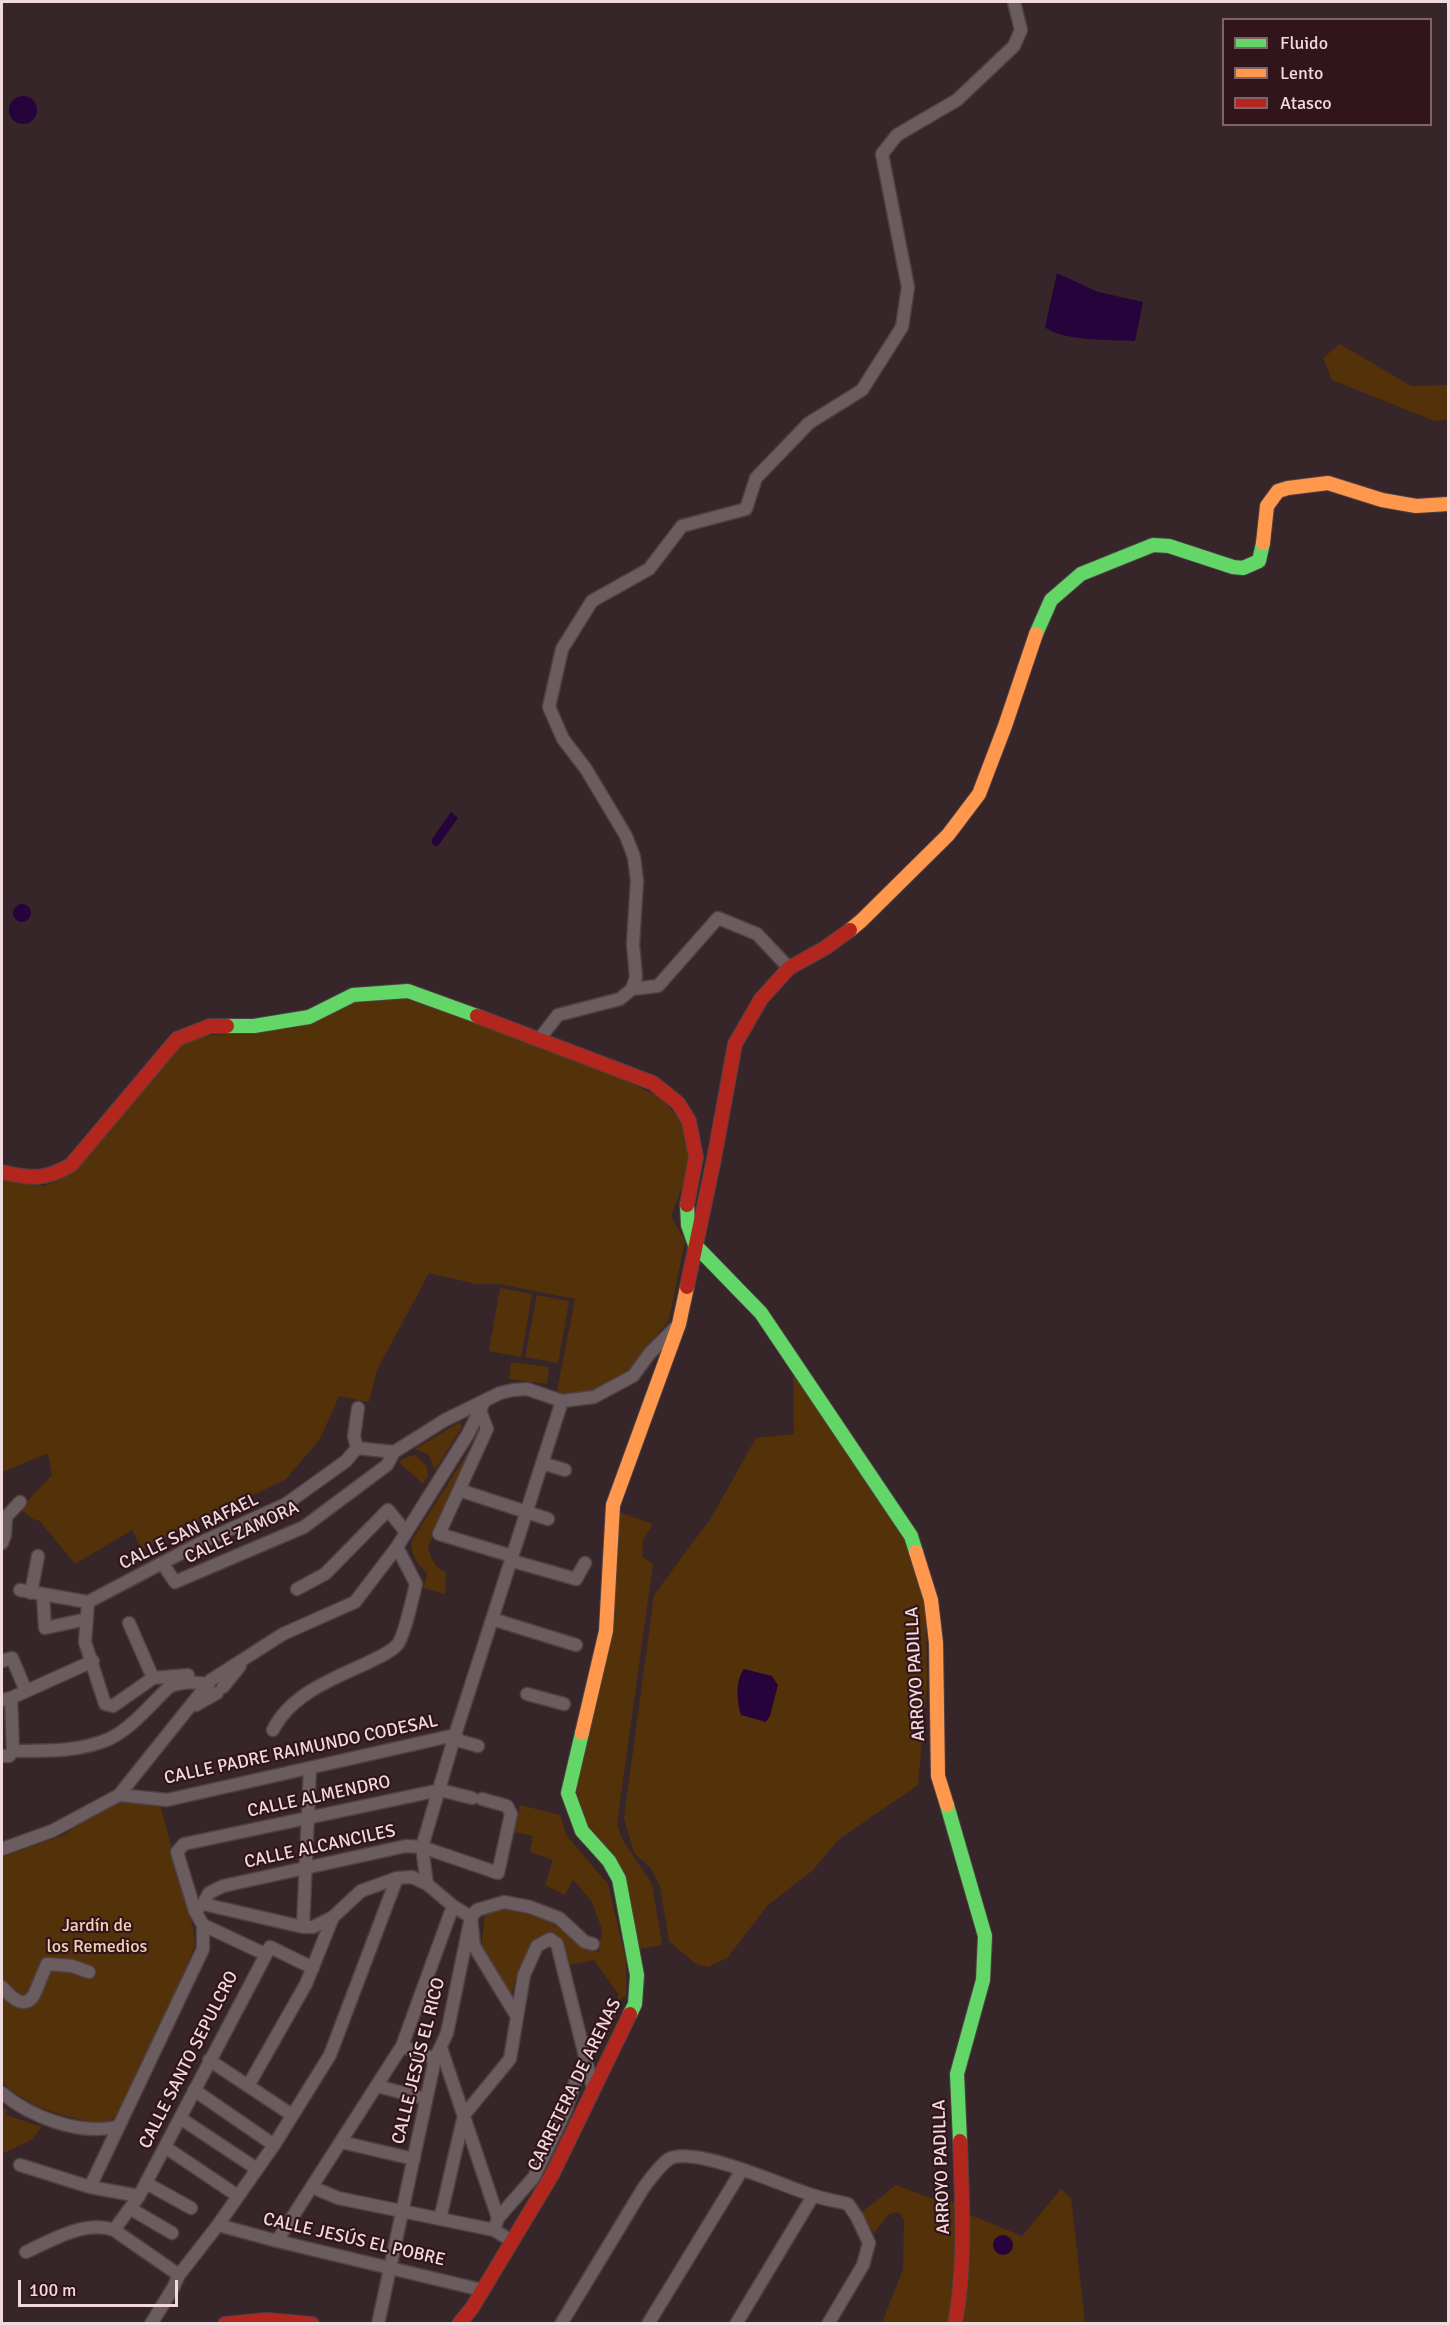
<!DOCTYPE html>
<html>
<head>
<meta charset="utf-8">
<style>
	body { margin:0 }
	#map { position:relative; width:1450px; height:2325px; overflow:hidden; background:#362529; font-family:Signika,sans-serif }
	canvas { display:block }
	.frame { position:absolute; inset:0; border:3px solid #f1dade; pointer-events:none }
	.legend { position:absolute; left:1222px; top:18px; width:210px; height:108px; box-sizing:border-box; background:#32141b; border:2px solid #7e6369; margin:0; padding:8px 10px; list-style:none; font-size:18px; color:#f1dade }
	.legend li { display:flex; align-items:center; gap:12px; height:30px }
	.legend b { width:30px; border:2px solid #7e6369 }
	.scale { position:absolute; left:18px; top:2280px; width:160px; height:27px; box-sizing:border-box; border:3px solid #f1dade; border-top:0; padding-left:8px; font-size:18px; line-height:21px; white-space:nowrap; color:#f1dade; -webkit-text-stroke:4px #32141b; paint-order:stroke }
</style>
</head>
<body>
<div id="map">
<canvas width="1450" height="2325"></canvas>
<div class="frame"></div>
<ul class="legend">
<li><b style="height:8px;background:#63d668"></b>Fluido</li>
<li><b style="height:8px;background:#ff974d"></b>Lento</li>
<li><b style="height:8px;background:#b3261e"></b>Atasco</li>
</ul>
<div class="scale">100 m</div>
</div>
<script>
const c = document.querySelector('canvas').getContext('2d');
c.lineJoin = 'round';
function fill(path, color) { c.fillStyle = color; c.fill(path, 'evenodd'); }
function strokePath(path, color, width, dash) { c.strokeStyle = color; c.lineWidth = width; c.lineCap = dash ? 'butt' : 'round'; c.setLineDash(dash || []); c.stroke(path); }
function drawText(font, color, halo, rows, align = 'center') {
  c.font = font + ' Signika,sans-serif'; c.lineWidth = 4.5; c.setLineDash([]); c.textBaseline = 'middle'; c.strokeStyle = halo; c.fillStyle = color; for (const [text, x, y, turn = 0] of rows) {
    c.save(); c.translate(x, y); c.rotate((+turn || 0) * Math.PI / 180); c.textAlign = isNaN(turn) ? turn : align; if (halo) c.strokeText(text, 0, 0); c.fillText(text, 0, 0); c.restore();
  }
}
const green = new Path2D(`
	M1340 344 1411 386 1448 385V419L1435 421 1332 380 1323 358Z
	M407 998 597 1067 662 1098 680 1121 689 1143 686 1177 671 1216 685 1241 669 1320 626 1372 596 1390 568 1396 557 1391 575 1299 500 1284H476L429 1273 377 1370 369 1402 339 1396 320 1439 286 1479 142 1549 132 1530 75 1564 39 1520 36 1521 20 1509 52 1475 48 1453 2 1472V1180L44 1186 69 1175 182 1044 203 1036 295 1028 357 999Z
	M500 1288 532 1294 521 1357 489 1351Z
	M537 1295 569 1301 558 1363 525 1357Z
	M511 1362 549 1367 547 1384 509 1379Z
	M793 1367 902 1532 926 1610 927 1687 918 1785 838 1840 813 1870 768 1905 727 1958 708 1967 696 1964 669 1941 660 1887 651 1868 634 1853 624 1818 654 1595 711 1518 756 1438 794 1434Z
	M460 1422 462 1427 435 1470 428 1454 415 1449Z
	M480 1433 428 1546C431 1558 434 1568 446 1572L445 1594 424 1588 427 1573C416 1563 412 1556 411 1542Z
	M415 1455 427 1466 428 1476 423 1484 399 1462 404 1458Z
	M613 1510 653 1524 643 1539 642 1557 653 1564 617 1824 622 1839 652 1884 662 1945 632 1950 619 1879 568 1793 606 1631Z
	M124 1800 160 1804 193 1928 195 1945 162 2027 115 2118 97 2124 59 2114 37 2106 10 2090 2 2080V1857L65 1835 83 1820Z
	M520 1805 560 1815 567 1836 608 1884 626 1961V1997L621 1998 615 2019 598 2054 593 2055 590 2047 619 1995 594 1960 569 1965C564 1949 563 1938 545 1934 525 1945 517 1972 512 1994H506L481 1947 485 1915C514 1901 544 1916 568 1934 583 1946 577 1950 599 1952L602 1929 591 1900 573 1880 565 1895 545 1885 553 1860 530 1852 533 1836 514 1832Z
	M2 2108 7 2109 6 2115 42 2127 31 2140 2 2154Z
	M896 2185 930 2198 955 2202V2301L951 2323H882L903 2269 904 2219 899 2212 889 2214 874 2233 861 2213Z
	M1061 2189 1071 2198 1085 2323 964 2324 968 2214 1022 2236Z`);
const water = new Path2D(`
	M9 110a14 14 0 1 1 28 0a14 14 0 1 1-28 0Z
	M1057 273 1098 292 1143 302 1135 341C1114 340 1060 341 1045 327Z
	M451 812 458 818 438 846H434L432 843V839Z
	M13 913a9 9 0 1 1 18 0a9 9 0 1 1-18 0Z
	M744 1669 772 1676 778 1685 770 1716 766 1722 741 1715C737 1702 735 1680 744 1669Z
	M993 2245a10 10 0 1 1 20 0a10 10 0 1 1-20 0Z`);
const street = new Path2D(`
	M632 989 658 986 718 918 757 934 789 968
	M540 1038 558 1015 620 999 632 989 636 977 633 944 637 881 634 857 626 836 586 769 563 739 549 707 562 649 592 601 649 569 682 526 746 509 756 478 809 423 862 390 902 327 908 287 882 154 897 135 957 100 1014 46 1021 30 1014 2
	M480 1410 487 1429 439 1534 512 1556 516 1562 576 1579 585 1563
	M357 1448 394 1452 445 1420 500 1393 513 1390 527 1389 562 1401 594 1397 633 1376 650 1353 676 1327
	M357 1448 354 1436 358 1408
	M542 1463 565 1470
	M459 1490 548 1519
	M2 1519 6 1517 20 1502
	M2 1543 5 1535 6 1517
	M162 1563 175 1582 304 1527 387 1465 394 1452
	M297 1589 325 1574 388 1510 406 1532
	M20 1590 88 1602 204 1541 286 1504 346 1461 357 1448
	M31 1593 38 1556
	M43 1595 45 1628 87 1619
	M88 1602 85 1642 105 1704 113 1706 153 1678 188 1675
	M492 1619 576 1645
	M129 1623 153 1678
	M2 1661 12 1658 26 1691
	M223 1687 240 1666
	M527 1694 564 1704
	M11 1698 13 1751
	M2 1700 11 1698 93 1661
	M196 1705 217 1693
	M273 1730C290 1695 332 1679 365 1664 376 1658 389 1654 397 1645 404 1638 413 1596 416 1584L397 1547
	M2 1756H9L13 1751C46 1751 79 1752 109 1739 132 1728 151 1704 169 1687 182 1681 195 1682 209 1684
	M119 1795 167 1800 455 1735 460 1741 478 1746
	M2 1849 52 1831 119 1795 211 1680 283 1634 355 1602 397 1547 468 1434 485 1400
	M427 1884 422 1847 455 1735 562 1401
	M203 1904 209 1893 223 1886 406 1846 422 1847 498 1873 511 1814 507 1806 482 1799
	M195 1911 203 1904 303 1927H313L333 1917 361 1891 397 1878 412 1877 427 1884 453 1906 471 1917 474 1946 516 2015
	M203 1925 265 1954
	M303 1927 310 1768
	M2 1987C10 1996 24 2011 34 1995L47 1964 72 1966 89 1972
	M402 2046 435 2059
	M441 2048 498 2218
	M209 2060 292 2115
	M248 2086 306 1984 333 1917
	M377 2086 426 2099
	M194 2090 274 2145
	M2 2093C31 2117 78 2135 116 2127
	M180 2118 257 2169
	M341 2142 414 2159
	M165 2147 238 2196
	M20 2165 90 2187 139 2196
	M146 2183 191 2208
	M90 2187 203 1949V1925L195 1911 177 1852 184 1844 440 1790 472 1798
	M312 2187 338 2198 494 2230
	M131 2209 172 2233
	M440 2219 464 2115 510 2059 524 1975 537 1946 550 1939 557 1944 593 2088
	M218 2225 277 2241 482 2290
	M114 2230 139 2196 270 1947 313 1968
	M277 2241 402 2046 453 1906
	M512 2241 494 2230 498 2218 534 2177 565 2112 577 2077 586 2063
	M26 2252C52 2240 85 2220 114 2230L179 2275
	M151 2324 173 2288 179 2275 218 2225 274 2145 330 2055 397 1878
	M378 2324 435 2059 447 2033 471 1917 477 1910 504 1902 530 1907 559 1918 585 1942 593 1944
	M561 2324 644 2187C651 2178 659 2166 669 2159 694 2145 783 2186 812 2195 823 2199 836 2201 848 2204L857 2217 869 2243 863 2265 828 2324
	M648 2324 742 2170
	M736 2324 813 2196`);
const fast = new Path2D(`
	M1036 634 1051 600 1081 574 1153 545 1169 546 1233 567 1243 568 1259 561 1263 543
	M227 1026H254L309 1017 353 995 408 991 477 1016
	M687 1205 688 1225 695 1245 761 1313 911 1536 916 1552
	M582 1733 568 1793 582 1831 609 1861 619 1879 637 1975 635 2004 630 2014
	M947 1805 985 1936 983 1980 957 2074 960 2141`);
const slow = new Path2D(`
	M1263 543 1267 506 1278 491 1288 488 1328 483 1382 500 1416 506 1448 504
	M850 930 861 921 948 835 979 794 1005 726 1036 634
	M916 1552 931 1600 936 1643 938 1776 947 1805
	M582 1733 606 1631 613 1505 679 1324 687 1287`);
const jam = new Path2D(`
	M477 1016 653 1083 678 1103 689 1121 696 1157 687 1205
	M2 1172C31 1179 45 1180 71 1165L177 1039 210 1026H227
	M687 1287 714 1159 735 1044 761 999 789 968 825 948 850 930
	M225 2324 267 2320 312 2324
	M459 2324 472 2308 552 2175 630 2014
	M955 2324C966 2264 962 2202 960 2141`);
const streetNames = [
	["CALLE SAN RAFAEL",189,1532,-26],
	["CALLE ZAMORA",242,1533,-25],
	["ARROYO PADILLA",916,1674,-93],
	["CALLE PADRE RAIMUNDO CODESAL",301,1750,-12],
	["CALLE ALMENDRO",319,1797,-12],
	["CALLE ALCANCILES",320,1847,-12],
	["CALLE SANTO SEPULCRO",189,2060,-63],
	["CALLE JESÚS EL RICO",419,2061,-76],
	["CARRETERA DE ARENAS",575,2085,-64],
	["ARROYO PADILLA",942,2167,-92],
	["CALLE JESÚS EL POBRE",354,2240,13]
];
const parkNames = [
	["Jardín de",97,1926],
	["los Remedios",97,1947]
];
fill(green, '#543209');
fill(water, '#27033b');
strokePath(street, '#4f4043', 15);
strokePath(fast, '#4f4043', 16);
strokePath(slow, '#4f4043', 16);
strokePath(jam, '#4f4043', 16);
strokePath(street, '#6b5c5f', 12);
strokePath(fast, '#63d668', 14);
strokePath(slow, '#ff974d', 14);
strokePath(jam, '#b3261e', 14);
drawText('18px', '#f1dade', '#32141b', streetNames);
drawText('18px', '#f3d2b2', '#32141b', parkNames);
</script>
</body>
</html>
